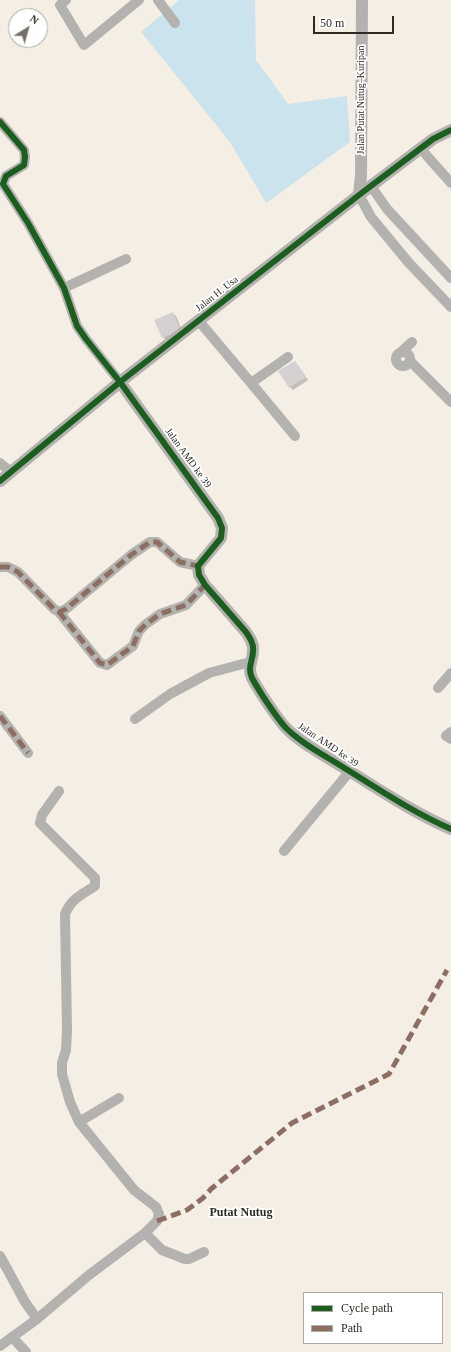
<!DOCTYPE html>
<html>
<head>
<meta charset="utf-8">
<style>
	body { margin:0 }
	#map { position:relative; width:451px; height:1352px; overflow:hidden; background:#f4eee4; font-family:Georgia,serif }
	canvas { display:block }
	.legend { position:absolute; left:303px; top:1292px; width:140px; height:52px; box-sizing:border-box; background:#fff; border:1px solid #acaaa7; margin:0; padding:5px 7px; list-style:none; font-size:12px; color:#2f2a23 }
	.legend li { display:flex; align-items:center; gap:8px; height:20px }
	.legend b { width:20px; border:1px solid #acaaa7 }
	.north { position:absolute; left:8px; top:8px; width:40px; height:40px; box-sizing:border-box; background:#fff; border:1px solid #acaaa7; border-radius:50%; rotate:37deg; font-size:11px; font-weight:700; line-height:16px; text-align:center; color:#2f2a23 }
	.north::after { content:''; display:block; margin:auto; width:14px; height:18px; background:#746f67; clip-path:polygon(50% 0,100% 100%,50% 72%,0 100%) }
	.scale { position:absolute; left:313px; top:16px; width:81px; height:18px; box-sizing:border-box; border:2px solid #2f2a23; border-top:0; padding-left:5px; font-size:12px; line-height:14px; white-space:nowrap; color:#2f2a23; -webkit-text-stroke:3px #fff; paint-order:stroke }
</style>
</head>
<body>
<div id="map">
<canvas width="451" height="1352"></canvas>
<ul class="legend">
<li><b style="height:5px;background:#1b5e20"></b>Cycle path</li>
<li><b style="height:5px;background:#8d6e63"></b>Path</li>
</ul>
<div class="north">N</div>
<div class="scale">50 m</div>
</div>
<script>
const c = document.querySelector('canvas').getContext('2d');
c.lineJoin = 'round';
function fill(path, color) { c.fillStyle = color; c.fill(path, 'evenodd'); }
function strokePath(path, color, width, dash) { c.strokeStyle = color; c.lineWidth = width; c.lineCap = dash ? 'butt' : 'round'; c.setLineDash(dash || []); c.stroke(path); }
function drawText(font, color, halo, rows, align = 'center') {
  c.font = font + ' Georgia,serif'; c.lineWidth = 3.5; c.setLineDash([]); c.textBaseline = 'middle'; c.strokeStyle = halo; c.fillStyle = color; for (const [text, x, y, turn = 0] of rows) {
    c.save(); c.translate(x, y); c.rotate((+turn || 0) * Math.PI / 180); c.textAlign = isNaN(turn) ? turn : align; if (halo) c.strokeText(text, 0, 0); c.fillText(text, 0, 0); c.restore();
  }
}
const water = new Path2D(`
	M179 0H255L256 60 288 104 347 96 350 142 266 203 230 142 141 32Z`);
const shadow = new Path2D(`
	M173 314 176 316 183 333 166 340 163 337Z
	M298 365 308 380 293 390 290 387Z`);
const building = new Path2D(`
	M173 312 180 330 162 338 154 320Z
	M295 361 306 377 289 388 278 371Z`);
const minor = new Path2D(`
	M66 0 60 5 84 45 139 0
	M158 0 175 23
	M0 122 24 150 25 157 24 165 6 176 3 184 28 223 64 288 77 326 86 339 120 382
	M420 148 451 183
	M371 186 387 209 451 278
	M359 195 371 217 409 263 451 307
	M64 288 126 259
	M198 320 251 383 288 357
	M401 352 412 342
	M396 359a7 7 0 1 1 14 0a7 7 0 1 1-14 0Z
	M410 361 451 402
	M251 383 295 436
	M0 463 11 472
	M0 567H8L18 572 54 609 59 612 66 609 131 555 150 542H157L180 562 198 566
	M59 612 100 663 107 665 133 646 139 631 146 624 160 614 186 605 205 585
	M438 688 451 673
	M0 716 28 753
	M135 719 170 694 209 673 250 662
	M451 732 446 736 451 739
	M59 791 42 815 40 823 95 878V886C81 895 72 898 65 914L67 1030 66 1050 62 1063V1074L70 1102 79 1122 134 1190 156 1207 159 1214 157 1221 145 1233
	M284 851 350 771
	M79 1122 119 1098
	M0 1256 25 1302 37 1319 89 1275 145 1233 162 1250 185 1259H189L204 1252
	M12 1337 26 1352
	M0 1346 37 1319`);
const tertiary = new Path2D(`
	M359 195 361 176 362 0
	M120 382 218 518 222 528 221 538 198 566 199 575 205 585 246 632C250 638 254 644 253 651 253 661 247 667 252 678 259 691 276 717 286 728 303 745 326 756 346 769 380 790 414 813 451 829
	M0 481 120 382 359 195 433 139 451 130`);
const quiet = new Path2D(`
	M0 567H8L18 572 54 609 59 612 66 609 131 555 150 542H157L180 562 198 566
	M59 612 100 663 107 665 133 646 139 631 146 624 160 614 186 605 205 585
	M0 716 28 753
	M157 1221 187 1210 203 1198 211 1189 292 1123 389 1074 447 970`);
const cycleway = new Path2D(`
	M0 122 24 150 25 157 24 165 6 176 3 184 28 223 64 288 77 326 86 339 120 382 218 518 222 528 221 538 198 566 199 575 205 585 246 632C250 638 254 644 253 651 253 661 247 667 252 678 259 691 276 717 286 728 303 745 326 756 346 769 380 790 414 813 451 829
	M0 481 120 382 359 195 433 139 451 130`);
const streetNames = [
	["Jalan Putat Nutug–Kuripan",361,100,-90],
	["Jalan H. Usa",217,294,-38],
	["Jalan AMD ke 39",188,458,54],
	["Jalan AMD ke 39",328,745,34]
];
const quarterNames = [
	["Putat Nutug",241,1213]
];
fill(water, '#cbe3ec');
fill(shadow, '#0003');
fill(building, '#d5d1d2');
strokePath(minor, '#b3b2ae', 10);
strokePath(tertiary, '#b3b2ae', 12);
strokePath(quiet, '#8d6e63', 5, [10, 5]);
strokePath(cycleway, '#1b5e20', 6);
drawText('10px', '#2f2a23', '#fff', streetNames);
drawText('bold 12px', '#2f2a23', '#fff', quarterNames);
</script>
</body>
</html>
